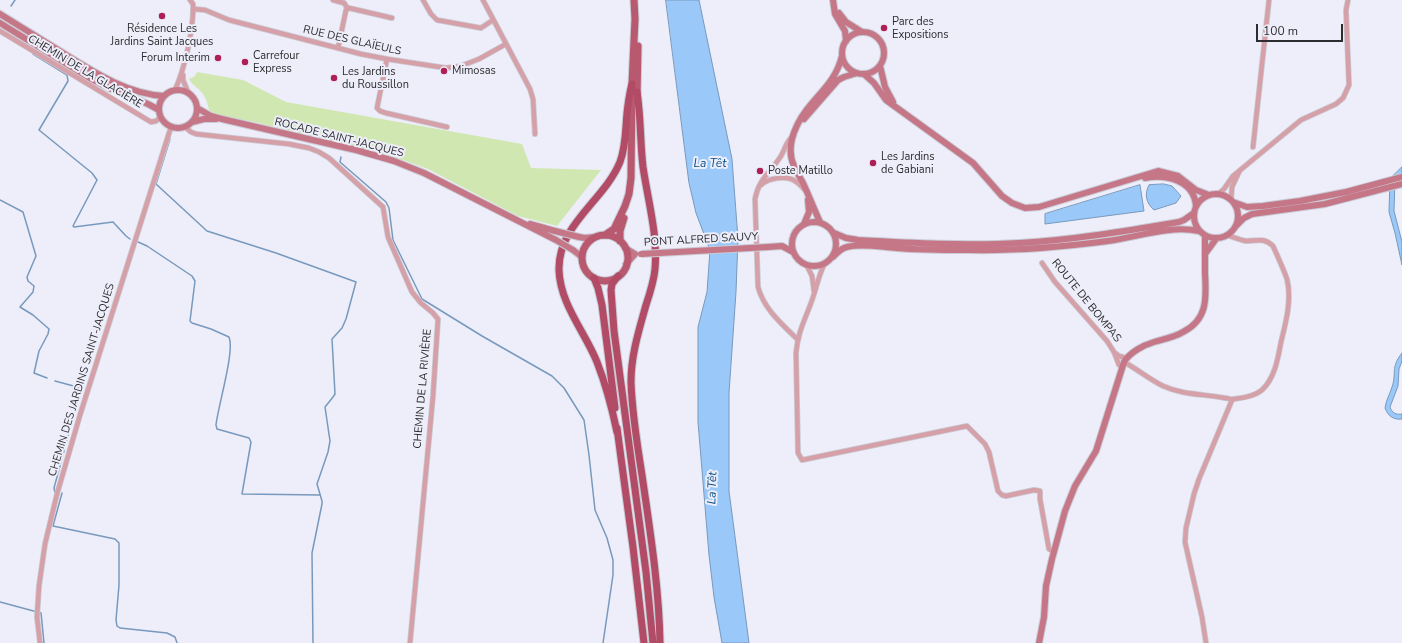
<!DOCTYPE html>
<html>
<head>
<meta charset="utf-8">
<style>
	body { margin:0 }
	#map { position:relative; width:1402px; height:643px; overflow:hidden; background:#edeef9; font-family:"Nunito Sans",sans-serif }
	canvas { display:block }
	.scale { position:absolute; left:1256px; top:24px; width:87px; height:18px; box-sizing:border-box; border:2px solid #2c2c30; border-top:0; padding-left:5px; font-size:12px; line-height:14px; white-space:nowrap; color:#2c2c30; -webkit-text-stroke:3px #edeef9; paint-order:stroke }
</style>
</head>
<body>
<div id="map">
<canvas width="1402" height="643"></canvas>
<div class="scale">100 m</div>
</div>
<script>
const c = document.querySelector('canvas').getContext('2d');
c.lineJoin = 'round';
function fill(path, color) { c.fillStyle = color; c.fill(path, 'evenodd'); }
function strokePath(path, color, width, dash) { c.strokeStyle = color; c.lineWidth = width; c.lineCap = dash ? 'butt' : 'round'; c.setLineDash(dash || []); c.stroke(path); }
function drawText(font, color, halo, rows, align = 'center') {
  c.font = font + ' "Nunito Sans",sans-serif'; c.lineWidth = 4; c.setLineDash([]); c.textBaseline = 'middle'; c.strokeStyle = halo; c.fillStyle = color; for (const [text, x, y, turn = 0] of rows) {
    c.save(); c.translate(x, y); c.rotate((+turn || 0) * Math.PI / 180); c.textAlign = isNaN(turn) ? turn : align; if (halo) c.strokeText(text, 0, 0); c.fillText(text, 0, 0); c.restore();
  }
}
const green = new Path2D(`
	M197 72 243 80 286 102 522 144 531 168 601 170 557 226 518 216 428 169 395 157 259 123 215 114 209 110C207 100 204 93 196 87 193 84 191 83 189 79L195 76Z`);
const water = new Path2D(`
	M666 0H699L732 159 738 239 736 292 729 393V491L749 643H722L714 597 709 555 698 422V327L707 292 710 250 696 213 689 183Z
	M1402 167V174L1395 181 1394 211 1402 242V265L1395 233 1389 212 1390 179Z
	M1164 184 1172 186 1181 196 1176 203 1154 210C1146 203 1144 194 1149 185Z
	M1140 185 1144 211 1045 224V214Z
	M1402 353V361L1399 369 1398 386 1390 407C1392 413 1396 415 1402 414V419C1393 420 1388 416 1385 408 1386 400 1390 394 1392 387 1397 373 1390 368 1402 353Z`);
const stream = new Path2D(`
	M11 6 15 0
	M33 54 67 75 68 81 39 130 92 173 97 180 73 226 74 227 113 222 126 236 130 239
	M170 139 156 184 207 231 276 253 356 282 346 319 342 328 332 339 335 394 333 397 325 407 330 441 328 452 317 484 322 501V504L312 553 313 643
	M341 157 340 162 386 202 389 208 393 240 422 299 482 336 552 376 564 388 584 420 589 455 595 510 607 538 613 560V575L603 643
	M0 200 23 212 36 256 27 277 28 281 34 286 33 292 20 307 33 315 49 329 48 334 39 351 34 373 47 378
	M136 241 147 246 192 276 195 281 190 321 192 323 211 329 229 337C235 351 218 406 216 425L217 429 249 438 251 442 242 494 320 495
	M55 381 81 388 54 488 55 493
	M62 493 53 526 115 539 119 543V585L116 620 117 626 120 628 167 633 175 637 177 643
	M0 602 41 613 44 643`);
const minor = new Path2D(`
	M333 0 344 3 348 9
	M423 0 431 14 437 20 481 28 493 20
	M483 0 530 89 533 99 535 134
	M193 9 205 10 229 20 361 54 387 59 446 68 461 66 479 59 506 44
	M0 31 151 122 156 121 161 117
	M338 48 346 10 349 8 392 18
	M387 59 377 108 380 111 386 113 447 127
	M183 75V80L188 92
	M175 90C185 68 194 27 193 4L190 0
	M185 127 191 132 196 134 289 144 309 148 319 152 329 158 383 207 388 237 412 292 421 303 433 313 438 319 433 396 410 643
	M792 137C786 142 785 149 781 156 771 172 759 178 755 199L758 287C764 309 781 323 797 339
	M1253 147 1269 0
	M761 185C768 178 787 175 795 181 799 183 802 187 805 190
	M1218 194 1224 189 1233 176 1301 120 1336 104 1343 98 1349 85 1346 10 1348 0
	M1231 200 1232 187 1239 172
	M1042 263 1055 282 1107 341 1114 352 1119 356 1126 358
	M824 265C818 277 816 290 811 303 804 322 798 332 796 353L798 453 802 460 967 426 985 444 989 452 998 491 1002 495 1006 496 1034 490 1040 491V499L1049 549 1054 552
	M807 266 812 276 814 291
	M1114 352 1119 365 1122 367
	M1124 362C1137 369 1149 379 1163 386 1183 395 1204 394 1225 398 1228 398 1231 400 1234 399 1243 398 1255 396 1262 390 1275 378 1278 358 1281 342 1286 322 1292 300 1287 279 1283 268 1278 257 1273 246 1264 237 1257 241 1246 241 1240 240 1233 237 1227 235
	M40 643 37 617 39 586 45 544 57 494 80 415 171 127
	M1206 643 1202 617 1185 542 1186 528 1194 494 1199 479 1232 400`);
const secondary = new Path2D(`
	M833 0 835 14 845 31 846 41
	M839 13 846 22 862 32
	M0 14C21 27 42 40 63 53 94 72 127 94 164 96
	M0 23 88 77 109 88 148 104 159 110
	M842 53a21 21 0 1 1 42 0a21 21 0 1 1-42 0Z
	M880 66 885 87 893 102
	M864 74 874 83 886 100 973 163 1002 196 1012 203 1025 208 1039 207 1158 171 1178 176 1196 190 1209 195
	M159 109a19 19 0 1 1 38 0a19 19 0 1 1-38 0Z
	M197 108 211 116 222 119 356 150 394 161 424 173 556 240
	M804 119 838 80 844 77 857 73
	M192 122 204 119H216
	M1145 178C1166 174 1194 180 1196 206
	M1194 216a22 22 0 1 1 44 0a22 22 0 1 1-44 0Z
	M1233 202 1247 207 1263 206 1300 201 1346 192 1402 177
	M792 244a22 22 0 1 1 44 0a22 22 0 1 1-44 0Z
	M820 222C814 209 809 196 803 183 800 177 796 172 794 166 784 144 798 119 813 102 827 86 837 76 842 56
	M530 224 555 231
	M804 224 809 212 808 200
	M1235 227 1244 218 1252 214 1325 204 1402 184
	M834 233 846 238 858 240C911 243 966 246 1019 243 1073 240 1126 231 1179 222L1184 220 1194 213
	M579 237 585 238 595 237
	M768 247 782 246 793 252
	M625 248 635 254
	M573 250 582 257
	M1205 254 1216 239
	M833 257C837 253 841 248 847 247 862 243 881 247 896 248 920 250 944 250 969 250 1016 251 1062 247 1108 241 1138 237 1169 225 1199 231
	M626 264 635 254
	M1039 643 1044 617 1046 586 1052 559 1065 511 1075 486 1096 451 1124 362C1130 352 1144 345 1154 342 1164 339 1175 337 1183 332 1209 319 1206 296 1205 273 1205 261 1205 248 1205 236`);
const primary = new Path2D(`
	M637 97 638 46
	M605 235 614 229 625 206 629 194 631 178 632 84 635 19 634 0
	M582 258a23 23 0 1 1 46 0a23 23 0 1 1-46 0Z
	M620 241V231L624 218`);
const trunk = new Path2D(`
	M637 92C641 117 640 142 643 167 648 201 658 235 655 269 654 281 650 293 646 305 639 330 631 355 631 382 632 413 637 444 642 475 650 531 659 586 660 643
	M618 276 612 284 611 290 614 331 646 572 653 643
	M594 278 598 288 602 305 615 408
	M617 428 633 547 644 643
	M617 432C612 408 606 385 597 362 585 332 560 304 559 270 558 224 604 201 620 162 627 144 625 124 628 105 629 98 630 91 632 84`);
const secondaryBridge = new Path2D(`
	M555 231 579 237
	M556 240 573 250
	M641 254 768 247`);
const markers = [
	[162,16,4,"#ae1f55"],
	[884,28,4,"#ae1f55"],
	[218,58,4,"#ae1f55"],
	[245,62,4,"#ae1f55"],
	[444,71,4,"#ae1f55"],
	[334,78,4,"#ae1f55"],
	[873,163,4,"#ae1f55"],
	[760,171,4,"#ae1f55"]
];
const poiNames = [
	["Parc des",892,22],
	["Expositions",892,35],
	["Résidence Les",162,29,"center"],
	["Jardins Saint Jacques",162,42,"center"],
	["Carrefour",253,56],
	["Express",253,69],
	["Forum Interim",210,58,"right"],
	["Mimosas",452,71],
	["Les Jardins",342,72],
	["du Roussillon",342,85],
	["Les Jardins",881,157],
	["de Gabiani",881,170],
	["Poste Matillo",768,171]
];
const streetNames = [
	["RUE DES GLAÏEULS",352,41,13],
	["CHEMIN DE LA GLACIÈRE",85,72,31],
	["ROCADE SAINT-JACQUES",339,138,14],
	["PONT ALFRED SAUVY",701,240,-3],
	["ROUTE DE BOMPAS",1086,301,51],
	["CHEMIN DES JARDINS SAINT-JACQUES",82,380,-73],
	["CHEMIN DE LA RIVIÈRE",423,389,-85]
];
const waterNames = [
	["La Têt",710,164],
	["La Têt",713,488,-88]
];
fill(green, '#d1e7b1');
fill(water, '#99c8f9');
strokePath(water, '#7899bd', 1);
strokePath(stream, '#7899bd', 1.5);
strokePath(minor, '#cacbd5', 6);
strokePath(secondary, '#cacbd5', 8);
strokePath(primary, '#cacbd5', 9);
strokePath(trunk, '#cacbd5', 9);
strokePath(minor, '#d6a0a9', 4.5);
strokePath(secondary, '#c57788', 6);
strokePath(primary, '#b85970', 7);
strokePath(trunk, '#b14b66', 7);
strokePath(secondaryBridge, '#cacbd5', 8, []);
strokePath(secondaryBridge, '#c57788', 6);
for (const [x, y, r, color] of markers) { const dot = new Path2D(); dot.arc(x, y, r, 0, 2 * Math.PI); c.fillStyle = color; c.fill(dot); strokePath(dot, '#edeef9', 1.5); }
drawText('11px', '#2c2c30', '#edeef9', poiNames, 'left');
drawText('11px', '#2c2c30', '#edeef9', streetNames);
drawText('italic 12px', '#064e88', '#edeef9', waterNames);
</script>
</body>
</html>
